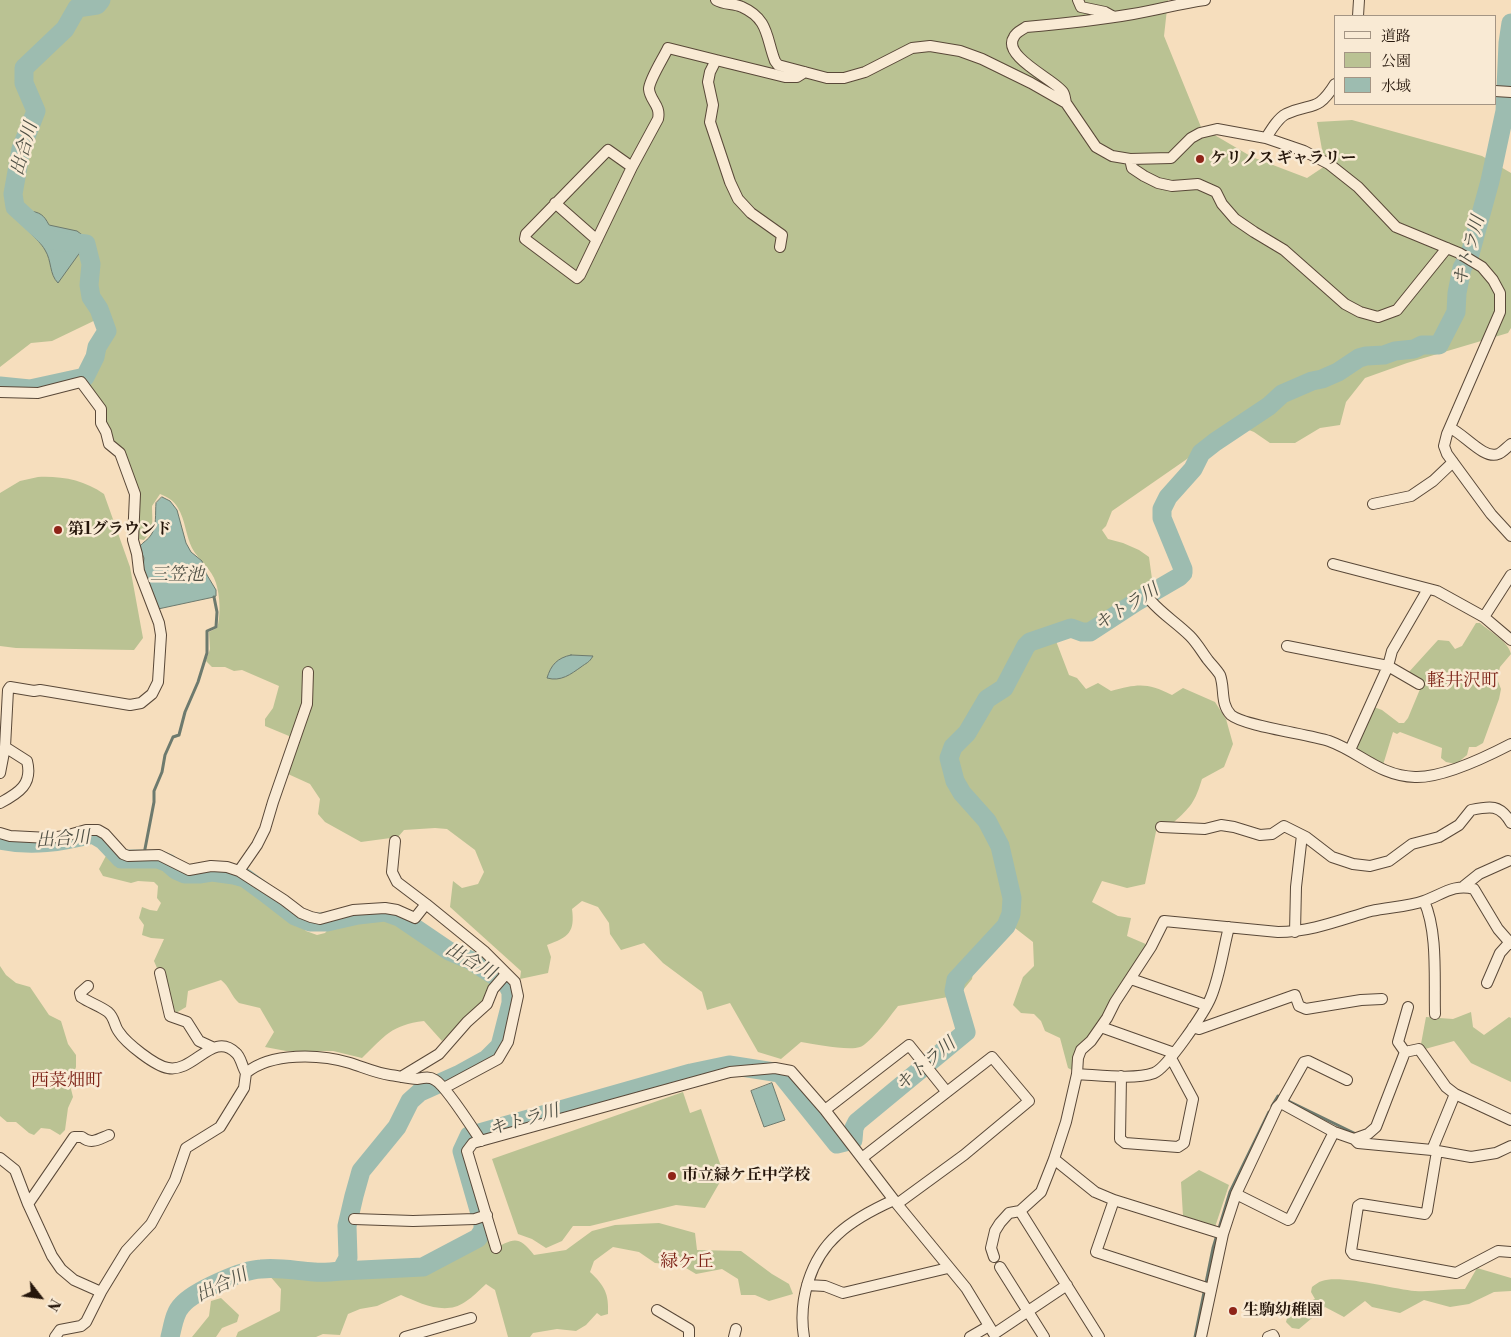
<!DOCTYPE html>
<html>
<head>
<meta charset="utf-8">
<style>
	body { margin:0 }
	#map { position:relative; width:1511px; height:1337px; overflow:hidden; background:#f6debd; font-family:"Libre Bodoni","Noto Serif JP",serif }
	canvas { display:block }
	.legend { position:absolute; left:1334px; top:15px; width:162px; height:90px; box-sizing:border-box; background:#f9ead4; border:1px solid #a49584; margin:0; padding:6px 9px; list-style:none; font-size:15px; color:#25160b }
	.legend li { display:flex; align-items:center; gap:10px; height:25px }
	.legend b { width:25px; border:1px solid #a49584 }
	.north { position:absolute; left:15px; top:1272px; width:50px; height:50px; -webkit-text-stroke:4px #f9ead4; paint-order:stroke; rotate:120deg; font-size:14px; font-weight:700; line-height:20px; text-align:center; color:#25160b }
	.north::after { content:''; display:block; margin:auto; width:18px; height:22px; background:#25160b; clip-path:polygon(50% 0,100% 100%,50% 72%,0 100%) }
</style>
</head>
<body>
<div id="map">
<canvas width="1511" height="1337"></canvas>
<ul class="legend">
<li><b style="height:6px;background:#f9ead4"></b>道路</li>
<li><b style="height:14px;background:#bac293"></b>公園</li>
<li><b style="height:14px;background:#9dbcb0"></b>水域</li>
</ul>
<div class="north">N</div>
</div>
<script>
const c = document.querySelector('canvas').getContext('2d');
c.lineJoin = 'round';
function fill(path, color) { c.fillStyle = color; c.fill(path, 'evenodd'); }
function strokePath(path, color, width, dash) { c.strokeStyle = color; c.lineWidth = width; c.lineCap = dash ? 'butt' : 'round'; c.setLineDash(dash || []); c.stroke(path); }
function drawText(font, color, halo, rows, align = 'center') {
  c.font = font + ' "Libre Bodoni","Noto Serif JP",serif'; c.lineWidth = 5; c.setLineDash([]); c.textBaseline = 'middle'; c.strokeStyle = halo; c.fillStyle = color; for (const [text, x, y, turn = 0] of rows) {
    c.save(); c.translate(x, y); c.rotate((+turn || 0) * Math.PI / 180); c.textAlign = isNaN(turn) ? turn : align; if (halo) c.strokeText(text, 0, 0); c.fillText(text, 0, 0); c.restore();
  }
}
const green = new Path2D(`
	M0 0H1168L1164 36 1201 127 1252 157 1307 178 1325 166 1317 122 1352 120 1482 156 1511 173V328L1508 333 1407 363 1365 378 1346 402 1340 425 1320 428 1295 443H1270L1254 432 1236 425 1112 511 1106 526 1102 530 1108 539 1123 543 1139 550 1149 557 1152 579 1139 596 1089 629 1061 625 1056 641 1069 675 1077 678 1086 689 1098 683 1111 691C1137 684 1147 682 1172 695L1183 688 1215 702 1226 719 1233 744 1224 767 1202 779C1195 802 1191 807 1173 823L1158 822 1145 884 1127 888 1102 881 1092 902 1118 916 1131 918 1127 936 1148 945 1074 1071 1068 1068 1060 1038 1045 1031 1041 1021 1034 1014 1021 1013 1013 1005 1023 977 1034 966 1033 942 1015 928 995 949 974 966 972 979 959 995 898 1006C891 1015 870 1044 860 1047 848 1051 815 1044 801 1042L781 1059 758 1052 730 1003 707 1010 702 992 663 963 644 943 621 950 610 934 609 923 598 907 582 901 572 909C575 932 569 937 547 945L551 957 548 973 520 979 521 971 450 907 453 881 462 888 478 884 484 872 475 850 447 829 435 828 404 830 398 837 361 842 325 822 318 814 320 799 310 784 288 774 294 751 289 736 265 726V719L273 708 279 686 242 670 234 671 225 667H212L206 661 210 649 209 632 217 628C221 617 220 595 216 583 212 569 199 561 192 548 186 536 185 519 178 508 174 501 168 497 160 494L152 506C152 521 155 528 144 540L138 539V517L112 441 107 423 105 406 88 386 102 361 111 332 104 316 52 341 31 343 0 367Z
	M38 477C62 476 84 480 104 494L130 567 143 638 134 650 16 648 0 646V493L20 481Z
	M1476 623H1480C1490 632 1508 641 1511 654L1500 667 1497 679 1501 689 1499 699 1483 743 1476 747H1469L1467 755 1456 764 1446 762 1441 758 1442 748 1400 732 1397 734 1393 732 1383 765 1357 751 1355 748 1374 707 1382 710 1399 723H1404L1408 718 1423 682 1408 673 1438 640 1449 641 1455 649 1462 646Z
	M108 852C130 871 137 857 159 862 171 865 178 876 190 877 196 878 203 876 209 875 220 874 230 876 240 879L297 920 306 931 317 935 325 933 333 924 354 919 384 916 402 921 434 945 455 957 472 964 496 979 486 999 442 1041 424 1021C391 1025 385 1036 362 1058L333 1051H286L265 1047 274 1032 260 1008 239 1003C231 996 230 987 221 980L188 991 186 1007 176 1013 154 961 164 939 151 938 142 935 144 925 139 918 142 907 150 910 157 911 161 903 157 898 158 886 154 882 138 881 131 883 103 876 99 869Z
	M0 966 6 975 16 983 30 987 49 1015 61 1021 68 1044 76 1055V1067L72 1078 71 1089 73 1097 68 1108 65 1130 60 1135 50 1129 41 1128 34 1135 29 1133 16 1122H7L0 1116Z
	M1471 1012 1473 1027 1484 1035 1509 1017 1511 1018V1082L1471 1063 1454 1041 1425 1049 1421 1044 1426 1017 1453 1019Z
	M683 1092 690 1113 701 1109 724 1175 705 1208 676 1205 590 1226H573L562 1241 546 1248 532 1239 518 1234 492 1159Z
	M1199 1170 1229 1185 1215 1227 1183 1216 1181 1182Z
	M659 1223 695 1233 697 1250 741 1251 772 1274 789 1284 793 1294 769 1301 755 1295H741L738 1279 722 1269 696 1274 681 1265 655 1263 639 1252 613 1247 594 1261 590 1272C605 1286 609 1294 608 1314L601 1316 597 1313 586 1325 576 1331 557 1329 533 1333 530 1337H508L495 1290 486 1284C479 1290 473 1297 465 1302 445 1316 420 1303 401 1295L377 1306 360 1309 348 1314 340 1335 323 1334 316 1337H236L238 1332 280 1311 281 1289 269 1275 327 1276 422 1272 456 1256 488 1237 491 1250C513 1240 517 1233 534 1255L566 1250 592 1231 615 1225Z
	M1477 1268 1511 1278V1291L1494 1292 1469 1304 1450 1307 1424 1300 1400 1313 1372 1307 1365 1301 1344 1317 1325 1307 1299 1329 1292 1328 1286 1322 1289 1311 1315 1299 1311 1292 1312 1287C1315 1285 1318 1282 1322 1281 1339 1274 1394 1289 1415 1291 1432 1292 1448 1289 1465 1289Z
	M221 1298 239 1315 237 1322 222 1328 216 1337H192L209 1316 211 1301Z`);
const water = new Path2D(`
	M29 211C40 212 44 215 49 225L77 231 85 237 86 244 58 283C49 274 52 261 45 250 37 236 24 234 24 214Z
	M162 497 170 501 177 510 186 543 191 552 202 561 207 575 216 590V596L214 597 158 609 143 568 144 558 139 547C143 542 148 540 151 535 157 527 155 513 156 503Z
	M571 655 593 656C589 663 586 663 581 667 571 674 561 682 547 678 551 665 557 658 571 655Z
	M772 1083 785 1120 764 1127 751 1091Z`);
const stream = new Path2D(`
	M144 854 154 802V791L162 772 165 755 173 737 179 735 185 712 198 682 207 653V631L216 627 217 612 214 597
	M1272 1106 1278 1096 1358 1135
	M1195 1337 1213 1248 1230 1192 1269 1112`);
const river = new Path2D(`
	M0 386 30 389 85 377 95 357 97 347 107 331 99 309 91 297 89 285 91 264 86 244 51 240 15 207 13 194 21 149 36 111 24 83V68L65 29 77 8 97 5 101 0
	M0 840C32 847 61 842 93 834L103 840 121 859H158L168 863 176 870 185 874H199L212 872 234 875 245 878 264 892 295 916 310 922H327L358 915 385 912 399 917 449 951 470 960 498 978 507 984 511 992V1003L500 1046 487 1059 458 1075 420 1092 410 1101 397 1127 361 1171 354 1196 347 1226 348 1258 341 1271C332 1272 323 1273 314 1272 297 1271 279 1267 261 1269 242 1270 194 1291 182 1305 174 1313 173 1326 170 1337
	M341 1271 423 1267 478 1238 483 1230V1224L462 1151 469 1136 691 1073 729 1065 780 1073 837 1144 853 1140 854 1128 857 1122 966 1032 954 991 956 980 1006 926 1011 914 1012 898 1000 846 987 821 962 793 955 781 949 758 953 747 967 733 987 699 1004 688 1026 646 1030 642 1071 628 1082 632H1090L1136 602 1179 577 1183 573V569L1162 518V509L1168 497 1193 469 1201 453 1215 442 1269 406 1282 394 1312 381 1322 379 1338 372 1359 358 1366 356 1384 355 1395 351 1414 349 1422 345H1439L1456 312 1457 293 1462 268 1470 254 1490 181 1505 111 1508 43 1511 23`);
const street = new Path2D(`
	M716 0C724 5 734 3 742 7 769 19 766 38 775 61L778 65 827 78H844L865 72 912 48 930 46 960 51 982 59 1031 83 1066 103 1096 147 1112 156 1130 159 1171 158 1191 138 1200 133 1217 129 1266 138 1304 151 1329 164 1358 187 1396 227 1459 253 1482 267 1493 280 1500 293V312L1447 434 1444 446 1447 454 1491 514 1511 536
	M1078 0 1081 7 1105 12 1114 17
	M1358 16 1359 0
	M1495 91 1511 92
	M1066 103C1065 99 1065 95 1063 92 1055 80 1001 56 1014 37 1016 32 1022 30 1026 27 1062 24 1098 20 1133 14 1158 10 1181 3 1205 0
	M1266 138C1271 130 1278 118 1286 114 1312 102 1317 113 1335 84
	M1130 159 1132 168 1144 176 1158 183 1172 186 1198 184 1216 192 1222 204 1235 219 1254 232 1284 250 1345 304 1360 312 1378 317 1397 310 1447 248
	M632 167 608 150 526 234 525 239 577 278 580 275 632 167 658 119C661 105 650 101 649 89 649 80 664 57 668 48L716 60
	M555 203 597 240
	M780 247 782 235 751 213 738 199 730 182 710 122 713 105 708 82 710 72 716 60 785 77H797L805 72
	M0 392 38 393 81 382 101 409V423L106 432 109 444 120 453 135 494 133 540 137 554 139 571 159 623 161 635 158 682 152 694 141 703 130 705 40 690 34 691 10 687 8 690 5 747 0 773
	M1450 428C1463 433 1484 460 1498 454 1502 453 1507 447 1511 444
	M1373 504 1411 496 1433 481 1453 462
	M1333 564 1437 591 1484 617 1511 640
	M1151 601C1162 614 1177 623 1190 636 1197 643 1202 652 1208 660 1212 665 1217 670 1220 675 1225 688 1220 704 1231 715 1244 726 1308 734 1329 741 1360 752 1379 776 1415 777 1443 778 1486 757 1511 744
	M1484 617 1511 575
	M1287 646 1388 666 1419 684
	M1350 750 1388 666 1392 651 1428 589
	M0 803C19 793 33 784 27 761L5 747
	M1161 827 1205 829 1221 825 1234 827 1260 835 1272 834 1284 826 1306 837 1332 857 1353 864 1370 866 1389 861 1412 844 1439 837 1459 825 1471 810C1490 806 1500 804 1511 823
	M0 833 10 836 49 838 65 836 86 830H98L105 834 123 854 128 856 159 855 189 870 211 866 227 867 239 871 284 900 301 913 311 917 320 919 353 910 385 908 397 910 415 918 426 904
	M395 841 392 872 397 882 426 904 485 952 515 982 518 996 508 1042 498 1059 444 1088
	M239 871 257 845 265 829 273 802 307 704 308 672
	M1464 886 1479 874 1508 861
	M1424 901C1438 932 1434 979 1435 1014
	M1295 932 1296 887 1302 835
	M160 973 170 1016 187 1022 199 1041 212 1047
	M1131 979 1206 1005
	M1487 983 1500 953 1509 943
	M88 986 80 993 81 997C90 1003 100 1006 108 1012 115 1018 114 1026 119 1032 126 1043 155 1066 168 1068 194 1073 213 1030 236 1053 241 1057 242 1067 246 1073
	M1101 1027 1174 1053
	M1193 1027 1199 1029 1295 995 1299 1006 1306 1009 1361 1000 1382 999
	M1405 1052 1398 1042 1408 1007
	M1077 1074C1098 1075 1135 1080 1154 1073 1167 1068 1205 1012 1211 997 1220 975 1223 950 1229 927
	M1121 1076 1120 1139 1125 1143 1178 1147 1184 1143 1193 1099 1171 1058
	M401 1077 439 1054 467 1022 487 1004 493 989 506 974
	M1281 1103 1334 1132 1354 1139 1358 1143 1432 1150 1471 1157 1496 1153 1511 1146
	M825 1110 909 1045 946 1091
	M1354 1139 1368 1134 1376 1127 1405 1052 1419 1049 1446 1087 1455 1094 1511 1120
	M1432 1150 1455 1094
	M1437 1151 1427 1211 1425 1214 1361 1204 1358 1206 1351 1251 1353 1254 1456 1273 1498 1251 1511 1252
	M0 1158 15 1170 28 1204 52 1256 61 1269 74 1280 101 1292
	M862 1158 992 1057 1029 1101 964 1155 897 1204
	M1054 1159 1095 1192 1114 1200 1223 1234
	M1236 1194 1288 1220 1290 1219 1334 1132
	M1114 1200 1096 1252 1210 1289
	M28 1204 74 1137H82C91 1145 99 1139 109 1135
	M1020 1211 1099 1337
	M354 1219 413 1221 475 1219 487 1215
	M496 1248 467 1151 473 1143 730 1072 775 1068 791 1071 825 1110 897 1204 966 1288 994 1334 1067 1285
	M994 1257 991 1248 995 1231 1000 1223 1009 1213 1020 1211 1041 1192 1054 1159 1066 1122 1077 1074 1078 1058 1081 1050 1091 1041 1107 1018 1115 1002 1151 947 1164 921 1278 932C1311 932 1340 920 1371 911 1388 907 1407 907 1424 901 1441 895 1455 883 1474 889L1498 929 1511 944
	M1000 1267 1044 1337
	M807 1285 825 1286 843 1293 948 1268
	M657 1310 689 1329V1337
	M55 1337 60 1330 81 1326 86 1322 101 1292 126 1251 151 1224 175 1180 186 1148 220 1127 244 1088 246 1073C271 1052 320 1054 350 1063 363 1067 376 1073 390 1075 398 1076 409 1079 417 1079 423 1078 429 1076 435 1080 446 1086 473 1129 481 1141
	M405 1337 471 1318
	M734 1337 736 1329
	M804 1337C798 1301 810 1259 838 1234 854 1219 874 1209 894 1200
	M970 1337 989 1326
	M1201 1337 1223 1234 1236 1194 1277 1107 1281 1103 1304 1062 1308 1061 1347 1080
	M1268 1337 1273 1335 1274 1337`);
const markers = [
	[1200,159,5,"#8f2418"],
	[58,530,5,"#8f2418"],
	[672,1176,5,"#8f2418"],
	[1233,1311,5,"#8f2418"]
];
const poiNames = [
	["ケリノス ギャラリー",1210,159],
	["第1グラウンド",68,530],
	["市立緑ケ丘中学校",682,1176],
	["生駒幼稚園",1243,1311]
];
const waterNames = [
	["出合川",25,149,-74],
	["キトラ川",1470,251,-74],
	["三笠池",177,576],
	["キトラ川",1127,608,-32],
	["出合川",63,840,-4],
	["出合川",470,962,30],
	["キトラ川",926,1065,-40],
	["キトラ川",524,1121,-16],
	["出合川",222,1286,-25]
];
const neighbourhoodNames = [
	["軽井沢町",1463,682],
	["西菜畑町",67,1082],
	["緑ケ丘",687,1263]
];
fill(green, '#bac293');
fill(water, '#9dbcb0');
strokePath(water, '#6d7a6e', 1);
strokePath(stream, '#6d7a6e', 3);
strokePath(river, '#9dbcb0', 19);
strokePath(street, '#594838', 12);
strokePath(street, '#f9ead4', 10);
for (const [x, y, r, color] of markers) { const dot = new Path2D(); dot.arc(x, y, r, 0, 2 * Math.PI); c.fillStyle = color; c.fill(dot); strokePath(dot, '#f9ead4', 2); }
drawText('bold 16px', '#25160b', '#f9ead4', poiNames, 'left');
drawText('italic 18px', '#4f5045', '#f9ead4', waterNames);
drawText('18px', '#7a1f14', '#f9ead4', neighbourhoodNames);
</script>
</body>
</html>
